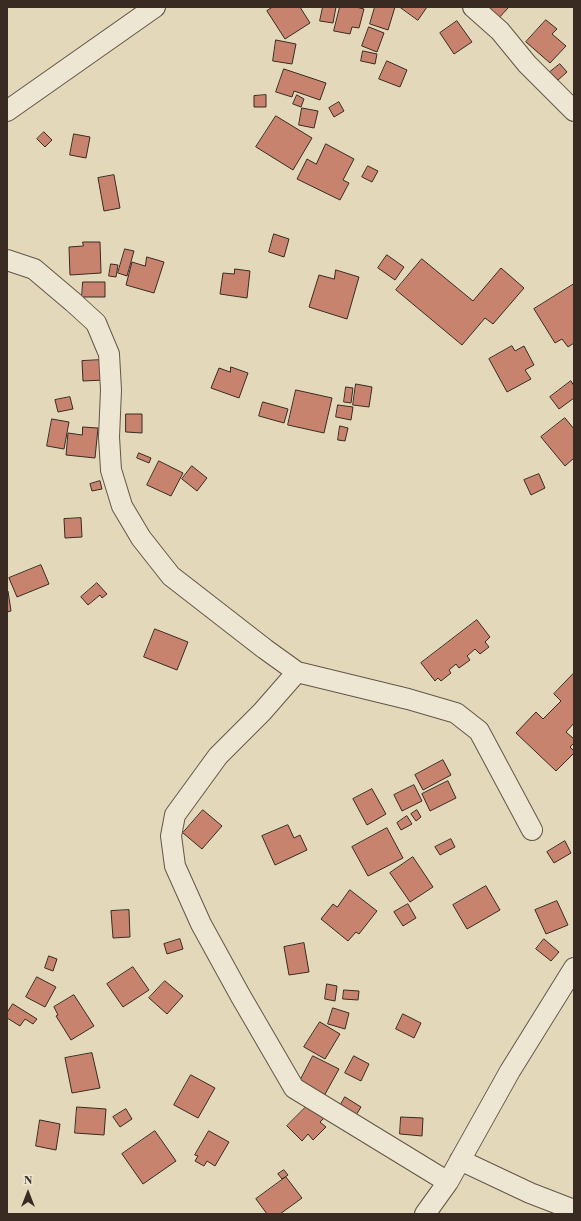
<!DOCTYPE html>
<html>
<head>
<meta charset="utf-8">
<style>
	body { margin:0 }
	#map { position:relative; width:581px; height:1221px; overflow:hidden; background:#e3d9ba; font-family:"Libre Bodoni",serif }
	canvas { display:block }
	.frame { position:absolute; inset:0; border:8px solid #392b21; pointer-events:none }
	.north { position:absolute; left:8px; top:1173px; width:40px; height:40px; -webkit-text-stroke:3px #ede6d2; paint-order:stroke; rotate:0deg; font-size:11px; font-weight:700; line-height:16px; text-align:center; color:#392b21 }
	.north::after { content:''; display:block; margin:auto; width:14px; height:18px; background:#392b21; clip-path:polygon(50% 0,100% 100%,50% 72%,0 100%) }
</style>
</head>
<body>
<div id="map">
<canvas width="581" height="1221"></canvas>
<div class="frame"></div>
<div class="north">N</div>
</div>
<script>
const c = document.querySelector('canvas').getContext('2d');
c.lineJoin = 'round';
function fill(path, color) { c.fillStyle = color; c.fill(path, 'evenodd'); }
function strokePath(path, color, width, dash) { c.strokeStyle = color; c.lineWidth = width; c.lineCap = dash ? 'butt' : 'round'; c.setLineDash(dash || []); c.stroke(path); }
const building = new Path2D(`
	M273 7H300L310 23 285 39 267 11Z
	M323 7H336L333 23 320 21Z
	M340 7H356L364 9 359 28 352 27 350 34 334 31Z
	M375 7H395L388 30 370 24Z
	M400 7H427L418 20Z
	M482 7H509L495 22Z
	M546 20 557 29 552 34 566 46 550 63 526 42Z
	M457 21 472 42 454 54 440 33Z
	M369 27 384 33 377 52 362 46Z
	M276 40 296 44 292 64 273 61Z
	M363 51 377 54 375 64 361 61Z
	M387 61 407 70 400 87 379 79Z
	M560 64 567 72 558 80 550 72Z
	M284 69 326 83 320 100 294 91 292 97 276 92Z
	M266 95V107H254V96Z
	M297 95 304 99 301 107 293 104Z
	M339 102 344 111 334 117 329 108Z
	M302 108 318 111 314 128 299 125Z
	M276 116 312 138 293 170 256 147Z
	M44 132 52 140 45 147 37 139Z
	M74 134 90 137 86 158 70 155Z
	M326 144 354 159 343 180 349 183 340 200 297 179 307 159 316 164Z
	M368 166 378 171 372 182 362 177Z
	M114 175 120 208 104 211 98 178Z
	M274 234 289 239 284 257 269 252Z
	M83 242H100L101 273 70 275 69 247 83 246Z
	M125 249 134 251 127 276 118 273Z
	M387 255 404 267 395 280 378 268Z
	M147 257 164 262 154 293 126 285 132 262 145 266Z
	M422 259 473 301 501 268 524 288 493 324 485 318 462 345 396 290Z
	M111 264 118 265 116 277 109 276Z
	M235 269 250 271 247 298 220 294 223 273 234 274Z
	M336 270 359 277 347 319 309 307 319 275 334 279Z
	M83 282H105V297H82Z
	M574 284V343L568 347 562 339 555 343 534 309Z
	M512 346 515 351 524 346 534 365 525 370 531 379 507 392 489 359Z
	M102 360 104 380 83 381 82 361Z
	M231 367 248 373 239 398 211 388 219 368 230 372Z
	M571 381 574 386V398L559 409 550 397Z
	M356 384 372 387 369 407 353 405Z
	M346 387 353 388 351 403 344 402Z
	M296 390 332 398 324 433 288 425Z
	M70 397 73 409 58 412 55 400Z
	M263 402 288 409 284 423 259 416Z
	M338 405 353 407 351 420 336 417Z
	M126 414H142V433L126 432Z
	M565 418 574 429V458L565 466 541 437Z
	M52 419 69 422 64 449 47 446Z
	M340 426 348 428 345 441 338 440Z
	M83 427 98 428 95 458 66 455 68 433 82 435Z
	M139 453 151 458 149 463 137 458Z
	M159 461 183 473 171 496 147 485Z
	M192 466 207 478 197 491 182 479Z
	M539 474 545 488 531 495 524 480Z
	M100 481 102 489 92 491 90 484Z
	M81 518 82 537 65 538 64 519Z
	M41 565 49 584 17 597 9 578Z
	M97 583 107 594 102 598 100 595 88 605 81 597Z
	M7 591H8L11 611 7 612Z
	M477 620 490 637 485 642 489 647 480 654 475 649 467 656 470 660 459 668 456 664 449 670 451 673 441 681 438 678 435 681 421 663Z
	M155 629 188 642 177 670 144 657Z
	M574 673V723L566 732 574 739V743L570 747 574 751V753L556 771 516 733 536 712 543 719 561 701 554 694Z
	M443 760 451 775 423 790 415 775Z
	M448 781 456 798 430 811 422 794Z
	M414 785 422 801 402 811 394 795Z
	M372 789 386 814 367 825 353 799Z
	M203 810 222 826 202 849 183 833Z
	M417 810 421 817 416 821 411 814Z
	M407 816 412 824 401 830 397 823Z
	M288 825 294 838 300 835 307 850 275 865 262 836Z
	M387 828 403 858 368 876 352 847Z
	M451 839 455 847 440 855 435 847Z
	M565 841 571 853 554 863 547 852Z
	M413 857 433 887 410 902 390 873Z
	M486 886 500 910 467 929 453 905Z
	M350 890 377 911 359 934 356 932 348 941 321 919 333 904 337 907Z
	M557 901 568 925 546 934 535 910Z
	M408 904 416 918 403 926 394 912Z
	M129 910 130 937 113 938 111 911Z
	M180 939 183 949 167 954 164 944Z
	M544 939 559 952 551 961 536 949Z
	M304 943 309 972 289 975 284 947Z
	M49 956 57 959 53 971 45 968Z
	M133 967 149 990 123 1007 107 984Z
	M37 977 56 987 45 1007 26 997Z
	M165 981 183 996 167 1014 149 998Z
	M327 984 337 986 335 1001 325 999Z
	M344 990 359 991 358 1000 343 999Z
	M74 995 94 1026 71 1040 56 1016 58 1015 54 1007Z
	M13 1004 37 1019 33 1024 25 1019 20 1026 7 1018V1013Z
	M333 1008 349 1013 345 1029 328 1024Z
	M403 1014 421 1023 414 1038 396 1029Z
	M320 1022 340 1034 325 1059 304 1047Z
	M92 1053 100 1088 72 1093 65 1058Z
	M313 1056 339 1069 324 1096 299 1083Z
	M354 1056 369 1064 361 1081 345 1073Z
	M191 1075 215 1088 198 1118 174 1105Z
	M345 1097 361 1107 353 1120 338 1110Z
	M310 1103 325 1117 320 1122 326 1127 313 1140 308 1134 302 1141 287 1126Z
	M77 1107 106 1109 104 1135 75 1133Z
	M126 1109 132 1119 120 1127 113 1117Z
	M401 1117 423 1118 422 1136 400 1134Z
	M40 1120 60 1124 56 1150 36 1146Z
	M155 1131 176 1161 143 1184 122 1154Z
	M209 1131 229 1142 215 1166 207 1161 204 1166 195 1161 198 1156 195 1155Z
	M284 1170 288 1175 282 1179 278 1174Z
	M286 1177 302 1198 280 1214H267L256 1199Z`);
const street = new Path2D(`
	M473 7 500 31 527 64 574 111
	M7 111 155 7
	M7 260 34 269 73 302 96 323 109 354 111 390 109 437 111 470 122 506 141 538 171 576 265 649 297 672 408 699 456 713 479 731 532 830
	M297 672 262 712 218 756 175 815 171 836 175 866 201 924 240 995 294 1088 448 1182
	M460 1160 530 1193 574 1210
	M425 1214 448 1182 510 1071 574 968`);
fill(building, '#c8836f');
strokePath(building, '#392b21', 1);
strokePath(street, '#645647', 22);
strokePath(street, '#ede6d2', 20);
</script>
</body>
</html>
